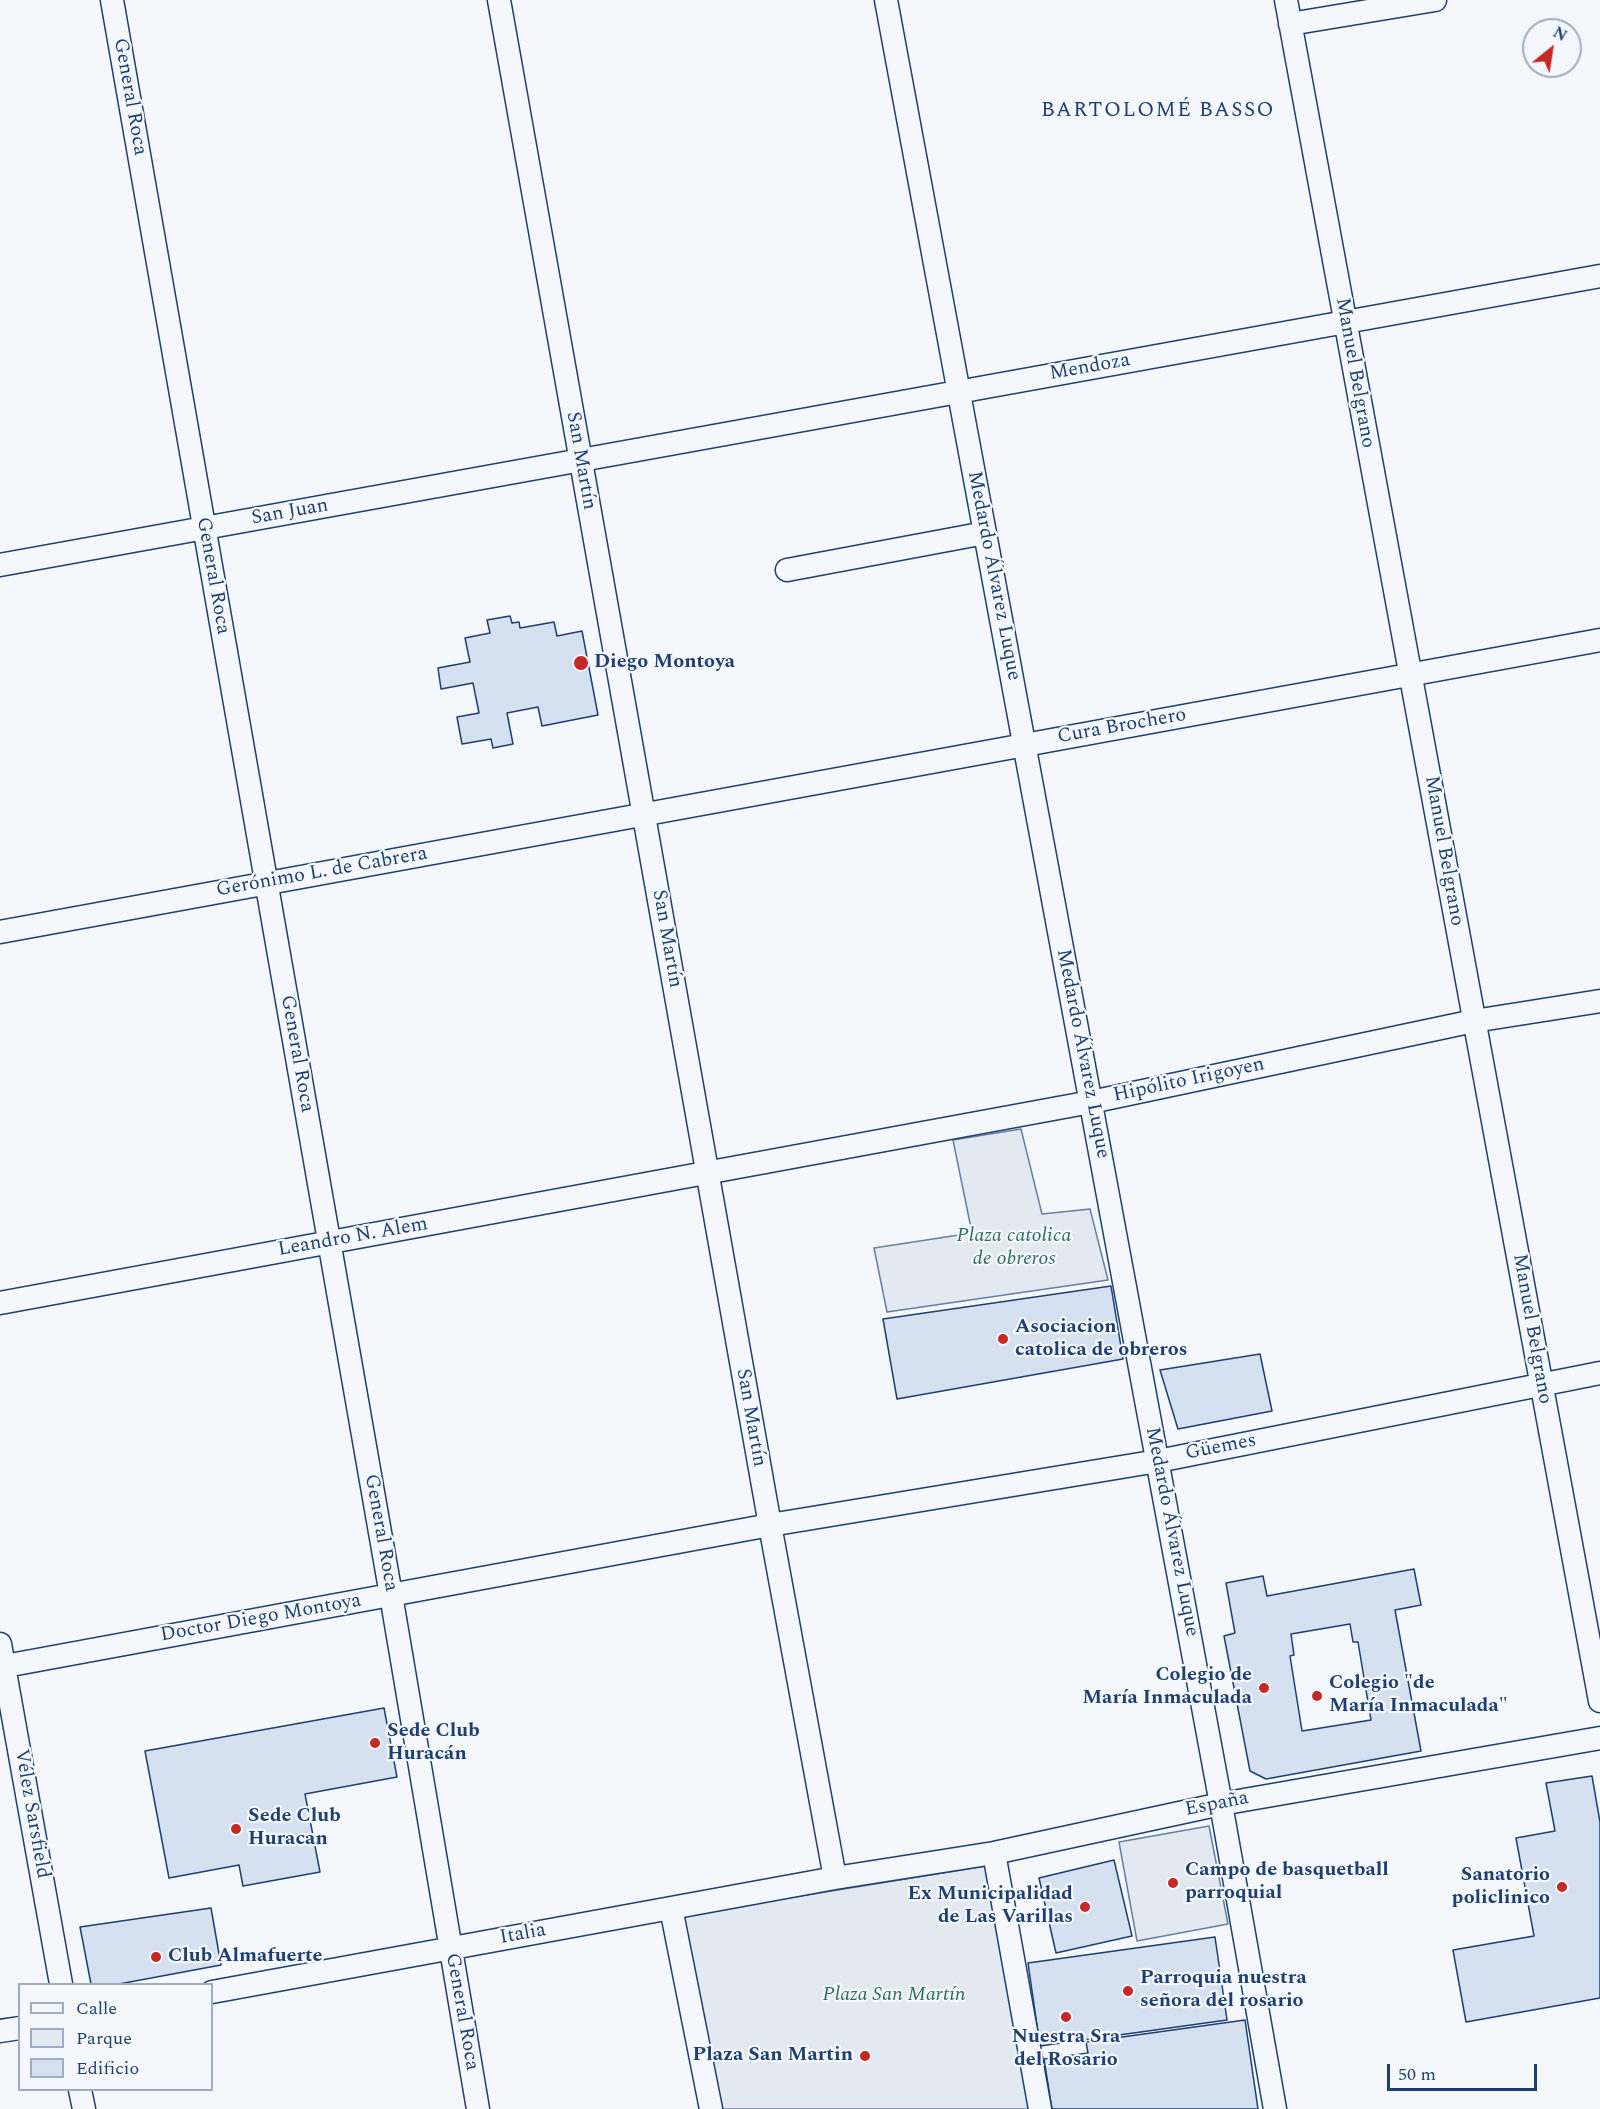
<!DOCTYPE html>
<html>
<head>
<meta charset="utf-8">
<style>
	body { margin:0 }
	#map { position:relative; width:1600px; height:2109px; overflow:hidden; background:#f4f7fb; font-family:Spectral,serif }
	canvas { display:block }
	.legend { position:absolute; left:18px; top:1983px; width:195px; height:108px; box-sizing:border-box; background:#f4f7fb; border:2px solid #9eadc5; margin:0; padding:8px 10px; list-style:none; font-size:18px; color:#1d3f73 }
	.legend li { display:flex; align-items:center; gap:12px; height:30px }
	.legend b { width:30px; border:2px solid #9eadc5 }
	.north { position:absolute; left:1522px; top:18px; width:60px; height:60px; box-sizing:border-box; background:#f4f7fb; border:2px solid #9eadc5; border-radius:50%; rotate:30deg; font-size:16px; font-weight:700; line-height:24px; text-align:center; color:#1d3f73 }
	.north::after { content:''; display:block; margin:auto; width:21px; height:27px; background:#c62828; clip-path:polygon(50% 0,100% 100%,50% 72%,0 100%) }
	.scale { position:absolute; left:1387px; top:2064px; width:150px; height:27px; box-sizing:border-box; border:3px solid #1d3f73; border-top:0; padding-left:8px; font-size:18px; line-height:21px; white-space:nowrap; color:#1d3f73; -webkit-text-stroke:4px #f4f7fb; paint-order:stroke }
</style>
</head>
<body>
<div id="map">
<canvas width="1600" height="2109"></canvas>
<ul class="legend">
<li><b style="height:8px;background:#f4f7fb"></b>Calle</li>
<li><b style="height:16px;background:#e3e9f0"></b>Parque</li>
<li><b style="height:16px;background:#d5e0f0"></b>Edificio</li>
</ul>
<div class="north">N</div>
<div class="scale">50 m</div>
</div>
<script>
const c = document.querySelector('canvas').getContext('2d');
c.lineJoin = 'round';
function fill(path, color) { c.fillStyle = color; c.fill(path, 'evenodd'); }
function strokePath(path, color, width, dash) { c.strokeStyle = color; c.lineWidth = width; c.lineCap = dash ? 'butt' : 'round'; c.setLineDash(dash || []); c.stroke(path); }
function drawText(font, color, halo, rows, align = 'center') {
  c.font = font + ' Spectral,serif'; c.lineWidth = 4.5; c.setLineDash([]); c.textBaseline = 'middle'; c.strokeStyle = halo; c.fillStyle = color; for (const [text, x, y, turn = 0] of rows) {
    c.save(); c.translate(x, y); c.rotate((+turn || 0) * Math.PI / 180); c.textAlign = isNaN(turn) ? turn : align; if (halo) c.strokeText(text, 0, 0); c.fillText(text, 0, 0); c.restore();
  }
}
const green = new Path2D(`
	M1021 1129 1042 1214 1090 1209 1108 1280 887 1312 874 1248 972 1233 953 1140Z
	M1209 1826 1228 1924 1137 1941 1119 1842Z
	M986 1866 1033 2109H722L683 1915Z`);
const building = new Path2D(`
	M510 616 512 623 519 622 520 628 554 622 557 636 582 631 598 715 542 726 538 707 507 713 513 744 493 748 491 739 462 744 457 717 479 713 473 683 441 689 438 668 470 662 465 638 490 633 487 620Z
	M1111 1286 1123 1359 897 1399 883 1319Z
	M1260 1354 1272 1411 1178 1429 1160 1370Z
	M1414 1569 1421 1605 1395 1610 1421 1751 1266 1779 1250 1771 1224 1636 1235 1633 1226 1583 1263 1576 1267 1596ZM1350 1624 1353 1642H1358L1371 1720 1302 1731 1290 1656 1294 1655 1291 1634Z
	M384 1708 397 1777 305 1794 320 1872 243 1886 239 1865 169 1878 145 1751Z
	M1592 1776 1600 1822V1998L1466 2022 1453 1950 1534 1936 1516 1838 1555 1831 1546 1783Z
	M1114 1860 1132 1936 1056 1953 1039 1878Z
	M211 1908 221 1965 119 1984H91L80 1927Z
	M1215 1937 1227 2020 1040 2046 1028 1963Z
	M1245 2020 1258 2109H1052L1044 2059 1088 2053 1086 2042Z`);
const minor = new Path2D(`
	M112 0 391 1595 478 2109
	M499 0 770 1525 835 1878
	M886 0 1221 1804 1275 2109
	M1286 0 1600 1701
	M1290 24 1435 0
	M0 565 1600 276
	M787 570 985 533
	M0 932 1600 640
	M0 1303 1091 1102 1474 1021 1600 1001
	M0 1644 61 1984
	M0 1667 770 1525 1158 1461 1600 1373
	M994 1853 1040 2109
	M671 1908 711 2109
	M212 1992 835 1878 994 1853 1221 1804 1600 1738
	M0 2031 20 2028
	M80 2090 84 2109`);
const markers = [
	[581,663,8,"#c62828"],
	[1003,1339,6,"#c62828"],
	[1264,1688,6,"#c62828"],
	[1317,1696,6,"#c62828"],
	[375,1743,6,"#c62828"],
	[236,1829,6,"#c62828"],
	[1173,1883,6,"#c62828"],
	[1562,1887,6,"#c62828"],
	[1085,1907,6,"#c62828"],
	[156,1957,6,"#c62828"],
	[1128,1991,6,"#c62828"],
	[1066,2017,6,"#c62828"],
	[865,2056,6,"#c62828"]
];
const streetNames = [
	["General Roca",129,97,80],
	["Mendoza",1090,368,-10],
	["Manuel Belgrano",1354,373,80],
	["San Martín",580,461,80],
	["San Juan",290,513,-10],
	["General Roca",212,576,80],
	["Medardo Álvarez Luque",993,576,79],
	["Cura Brochero",1122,727,-10],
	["Manuel Belgrano",1443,851,80],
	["Gerónimo L. de Cabrera",322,873,-10],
	["San Martín",666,939,80],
	["General Roca",296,1054,80],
	["Medardo Álvarez Luque",1082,1054,79],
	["Hipólito Irigoyen",1189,1081,-12],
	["Leandro N. Alem",353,1238,-10],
	["Manuel Belgrano",1531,1329,80],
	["San Martín",750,1418,80],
	["Güemes",1221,1448,-11],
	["Medardo Álvarez Luque",1171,1532,79],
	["General Roca",380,1533,80],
	["Doctor Diego Montoya",261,1619,-10],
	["España",1217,1805,-11],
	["Vélez Sarsfield",31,1814,80],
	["Italia",523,1935,-10],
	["General Roca",461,2012,80]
];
const poiNames = [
	["Diego Montoya",594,663],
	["Asociacion",1015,1328],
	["catolica de obreros",1015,1351],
	["Colegio de",1252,1676,"right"],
	["María Inmaculada",1252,1699,"right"],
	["Colegio \"de",1329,1684],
	["María Inmaculada\"",1329,1707],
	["Sede Club",387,1732],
	["Huracán",387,1755],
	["Sede Club",248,1817],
	["Huracan",248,1840],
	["Campo de basquetball",1185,1871],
	["parroquial",1185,1894],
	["Sanatorio",1550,1876,"right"],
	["policlinico",1550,1899,"right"],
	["Ex Municipalidad",1073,1895,"right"],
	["de Las Varillas",1073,1918,"right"],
	["Club Almafuerte",168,1957],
	["Parroquia nuestra",1140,1979],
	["señora del rosario",1140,2002],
	["Nuestra Sra",1066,2038,"center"],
	["del Rosario",1066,2061,"center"],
	["Plaza San Martin",853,2056,"right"]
];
const parkNames = [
	["Plaza catolica",1014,1237],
	["de obreros",1014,1260],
	["Plaza San Martín",894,1996]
];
const neighbourhoodNames = [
	["BARTOLOMÉ BASSO",1158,112]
];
fill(green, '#e3e9f0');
strokePath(green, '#687fa3', 1.5);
fill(building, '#d5e0f0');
strokePath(building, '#1d3f73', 1.5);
strokePath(minor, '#1d3f73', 25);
strokePath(minor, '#f4f7fb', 22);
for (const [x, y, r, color] of markers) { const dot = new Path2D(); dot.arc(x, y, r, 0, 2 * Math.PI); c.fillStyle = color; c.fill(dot); strokePath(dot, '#f4f7fb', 2); }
drawText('20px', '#1d3f73', '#f4f7fb', streetNames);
drawText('bold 20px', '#1d3f73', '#f4f7fb', poiNames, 'left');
drawText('italic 20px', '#2c6c60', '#f4f7fb', parkNames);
c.letterSpacing = '1.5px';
drawText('21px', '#1d3f73', '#f4f7fb', neighbourhoodNames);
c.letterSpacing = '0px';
</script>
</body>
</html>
